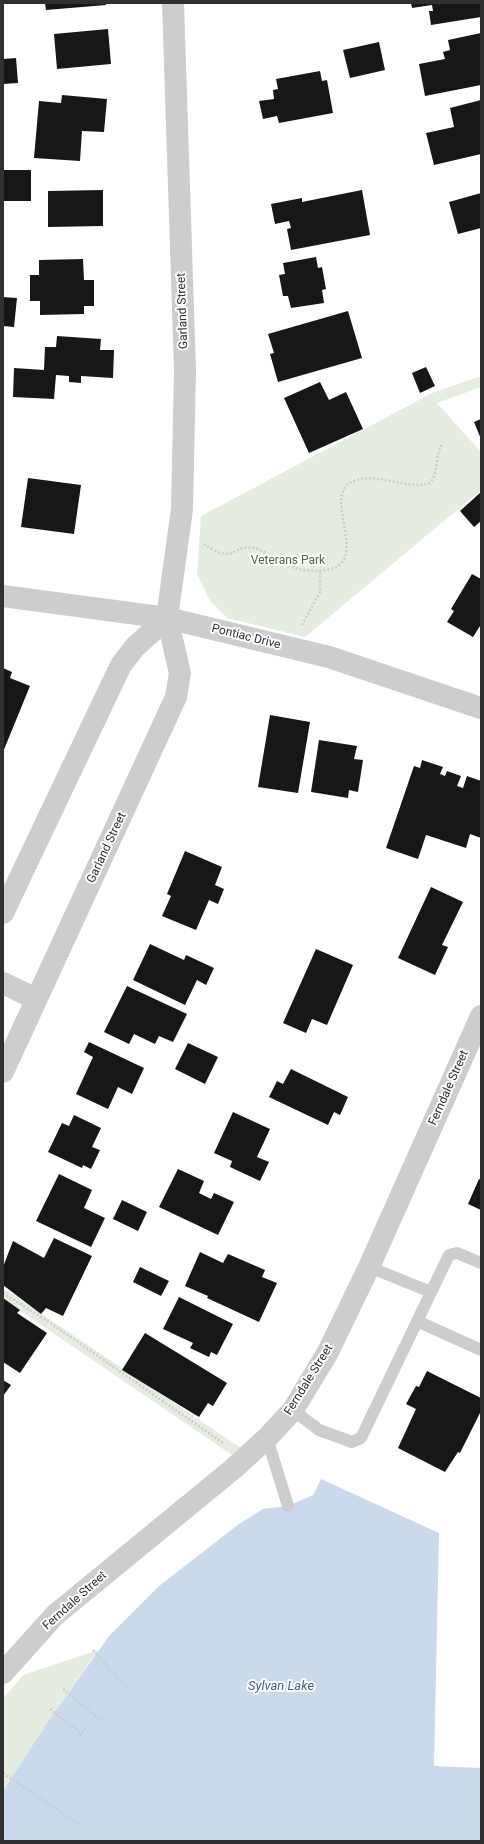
<!DOCTYPE html>
<html>
<head>
<meta charset="utf-8">
<style>
	body { margin:0 }
	#map { position:relative; width:484px; height:1844px; overflow:hidden; background:#fff; font-family:Roboto,sans-serif }
	canvas { display:block }
	.frame { position:absolute; inset:0; border:4px solid #303030; pointer-events:none }
</style>
</head>
<body>
<div id="map">
<canvas width="484" height="1844"></canvas>
<div class="frame"></div>
</div>
<script>
const c = document.querySelector('canvas').getContext('2d');
c.lineJoin = 'round';
function fill(path, color) { c.fillStyle = color; c.fill(path, 'evenodd'); }
function strokePath(path, color, width, dash) { c.strokeStyle = color; c.lineWidth = width; c.lineCap = dash ? 'butt' : 'round'; c.setLineDash(dash || []); c.stroke(path); }
function drawText(font, color, halo, rows, align = 'center') {
  c.font = font + ' Roboto,sans-serif'; c.lineWidth = 4; c.setLineDash([]); c.textBaseline = 'middle'; c.strokeStyle = halo; c.fillStyle = color; for (const [text, x, y, turn = 0] of rows) {
    c.save(); c.translate(x, y); c.rotate((+turn || 0) * Math.PI / 180); c.textAlign = isNaN(turn) ? turn : align; if (halo) c.strokeText(text, 0, 0); c.fillText(text, 0, 0); c.restore();
  }
}
const green = new Path2D(`
	M481 376V387L437 403 481 452V490L305 637 227 618 210 601 197 574 201 516 432 393Z
	M3 1288 241 1448 232 1455 3 1299Z
	M98 1650 49 1720 3 1791V1699L23 1675Z`);
const water = new Path2D(`
	M321 1479 439 1533 434 1766 481 1768V1841H3V1791L49 1720 109 1636 159 1586 239 1524 263 1509 288 1506 313 1495Z`);
const building = new Path2D(`
	M45 3H106V5L46 10Z
	M411 3H481V17L431 25 429 11H433L432 5 412 8Z
	M108 29 111 64 57 69 54 34Z
	M481 33V85L425 96 419 64 445 59 443 52 450 50 448 40Z
	M379 42 385 70 350 78 343 50Z
	M16 58 18 83 3 84V59Z
	M320 71 322 81 327 80 333 113 279 123 277 116 263 119 259 101 274 99 273 90 278 89 276 79Z
	M62 95 107 99 104 132 82 131 80 161 34 158 39 101 61 103Z
	M481 100V154L434 165 426 133 454 127 450 108Z
	M3 170H31V201H3Z
	M103 190V226L48 227V191Z
	M362 190 370 235 291 250 287 229 291 228 289 221 275 224 271 204 302 198V202Z
	M481 193V228L458 234 449 202Z
	M316 257 318 268 322 267 326 289 322 290 324 303 291 308 288 296H283L279 275 285 274 283 263Z
	M83 259 84 280H94V306H84V314L40 315V301H30V275H39V260Z
	M3 297 17 298 14 327 3 326Z
	M348 311 362 358 278 382 270 354 274 353 268 334Z
	M57 336 101 339 100 350H114L113 378 81 376V383L69 382V376L56 375 54 399 13 397 14 368 44 370 45 347H56Z
	M426 367 435 386 420 393 412 373Z
	M320 382 329 400 346 392 363 429 309 453 284 398Z
	M481 419V439L474 422Z
	M28 478 81 485 74 534 21 527Z
	M481 492V521L474 527 460 511Z
	M472 574 481 579V627L480 626 473 637 447 622 454 611 451 609Z
	M3 668 12 672 10 678 30 686 3 752Z
	M270 715 310 722 298 793 258 787Z
	M319 740 357 746 354 759 363 760 358 792 349 790 348 798 311 792Z
	M422 760 443 767 440 774 445 776 447 771 461 776 457 786 463 788 467 776 481 781V838L470 834 466 848 426 835 418 859 386 848 414 766 420 768Z
	M185 851 222 867 215 885 224 889 218 904 209 900 196 930 162 916 171 896 167 894Z
	M431 887 463 902 442 945 448 947 435 975 398 958Z
	M150 944 184 960 186 955 214 968 206 985 197 980 185 1005 133 980Z
	M316 949 353 965 327 1025 312 1019 306 1033 283 1023Z
	M127 986 187 1014 173 1042 159 1036 155 1044 134 1034 129 1044 104 1032Z
	M89 1042 144 1068 132 1094 118 1087 108 1109 76 1094 93 1057 84 1052Z
	M188 1043 218 1057 205 1084 175 1069Z
	M291 1069 348 1097 340 1115 334 1112 328 1125 269 1097 277 1081 283 1084Z
	M233 1112 270 1129 257 1157 269 1162 260 1181 230 1167 232 1161 214 1153Z
	M74 1115 101 1128 92 1147 100 1150 91 1169 83 1165 82 1168 48 1152 62 1123 69 1126Z
	M178 1169 204 1181 199 1193 211 1199 214 1193 234 1202 218 1235 159 1207Z
	M59 1174 92 1190 84 1208 105 1218 91 1247 36 1221Z
	M479 1179 481 1180V1210L468 1204Z
	M122 1200 147 1212 138 1231 113 1219Z
	M54 1238 92 1256 63 1316 46 1308 41 1314 3 1285V1267L13 1241 44 1258Z
	M200 1252 223 1263 228 1254 265 1270 262 1277 277 1283 259 1322 207 1298 208 1296 185 1286Z
	M140 1267 169 1281 161 1296 133 1282Z
	M179 1297 233 1324 217 1355 211 1352 209 1357 190 1348 193 1343 163 1329Z
	M3 1298 20 1310 17 1313 47 1333 20 1373 3 1362Z
	M145 1333 227 1383 213 1406 208 1403 199 1417 122 1370Z
	M427 1371 481 1398V1411L460 1453 458 1452 445 1472 398 1448 416 1409 406 1404 416 1386 419 1387Z
	M3 1380 11 1385 3 1396Z`);
const path = new Path2D(`
	M204 544C210 548 218 553 226 554 236 554 239 545 254 548 264 550 272 557 281 562 294 570 310 572 325 570 332 569 339 567 343 561 356 541 328 496 350 483 374 469 404 491 430 483 440 470 434 455 443 443
	M302 625 320 592V570
	M3 1293 49 1322 223 1443
	M93 1650 128 1689
	M63 1689 103 1722
	M50 1709 81 1733
	M77 1739 86 1728
	M3 1773 79 1824`);
const lane = new Path2D(`
	M369 1267 431 1292
	M417 1321 481 1350
	M293 1410 319 1430 352 1442 361 1438 449 1255 457 1253 481 1263
	M267 1438 288 1506`);
const street = new Path2D(`
	M3 596 167 618 329 657 481 708
	M3 913 121 665 135 647 167 618
	M3 983 36 999
	M3 1072 176 697 180 673 167 618 182 509 185 371 173 3
	M3 1673 55 1615 233 1469 267 1438 293 1410 328 1352 369 1267 481 1016`);
const streetNames = [
	["Garland Street",183,311,-92],
	["Pontiac Drive",246,637,14],
	["Garland Street",107,848,-65],
	["Ferndale Street",449,1088,-66],
	["Ferndale Street",309,1380,-58],
	["Ferndale Street",75,1601,-42]
];
const parkNames = [
	["Veterans Park",288,561]
];
const waterNames = [
	["Sylvan Lake",281,1687]
];
fill(green, '#e4eddf');
fill(water, '#cbd9ec');
fill(building, '#171717');
strokePath(path, '#cdcdcd', 2.5, [2, 2]);
strokePath(lane, '#cdcdcd', 12);
strokePath(street, '#cdcdcd', 22);
drawText('12px', '#303030', '#fff', streetNames);
drawText('12px', '#4b6c3e', '#fff', parkNames);
drawText('italic 13px', '#3e6292', '#fff', waterNames);
</script>
</body>
</html>
